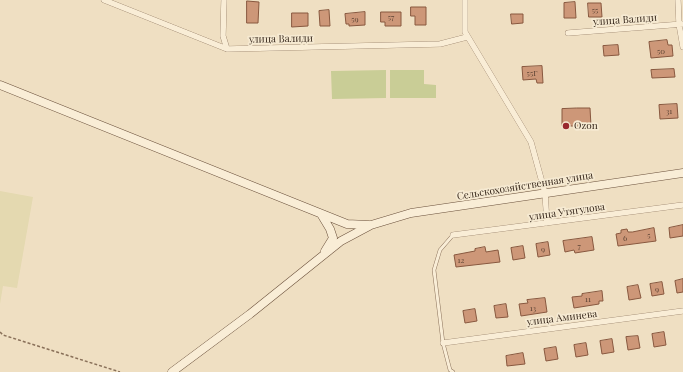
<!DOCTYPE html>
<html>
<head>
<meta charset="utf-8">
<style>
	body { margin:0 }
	canvas { display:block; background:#efdfc2 }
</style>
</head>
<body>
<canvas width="683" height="372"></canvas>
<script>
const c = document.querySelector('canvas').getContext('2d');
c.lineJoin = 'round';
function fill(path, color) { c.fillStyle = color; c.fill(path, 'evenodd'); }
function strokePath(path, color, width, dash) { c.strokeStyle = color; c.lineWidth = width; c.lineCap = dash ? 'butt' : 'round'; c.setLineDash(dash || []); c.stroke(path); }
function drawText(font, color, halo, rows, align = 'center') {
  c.font = font + ' "Playfair Display",serif'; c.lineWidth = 3.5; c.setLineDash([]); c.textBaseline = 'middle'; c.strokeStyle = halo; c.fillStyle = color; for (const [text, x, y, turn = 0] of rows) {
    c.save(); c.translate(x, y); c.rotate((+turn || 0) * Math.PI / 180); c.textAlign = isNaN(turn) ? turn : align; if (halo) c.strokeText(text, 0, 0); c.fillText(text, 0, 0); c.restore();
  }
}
const farmland = new Path2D(`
	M0 191 33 197 17 288 3 286 0 304Z`);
const green = new Path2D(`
	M386 70V98L332 99 331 71Z
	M390 70H424V84L436 85V98H390Z`);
const building = new Path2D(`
	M247 1 259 2 258 23H247Z
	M575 2 576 18H564V3Z
	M588 3H601L602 17H589Z
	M411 7H426V25H415V16H411Z
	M329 10 330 26H320L319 11Z
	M365 12V25L349 26V24H346L345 14Z
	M381 12H401V26H385V22H381Z
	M292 13H308V26L292 27Z
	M511 14H523V23L512 24Z
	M667 40 668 45H672L673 56 651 58 649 42Z
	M618 45 619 55 604 56 603 46Z
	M542 66 543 83H537L536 79 523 80 522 67Z
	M674 69 675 77 652 78 651 70Z
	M677 104 678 118 660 119 659 105Z
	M577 108H590L591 126H562V109Z
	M683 225V236L670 238 669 228Z
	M654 228 656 241 618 246 616 234 621 233V230L627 229 628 232H632Z
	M592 237 594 250 575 253 574 250 565 252 563 241Z
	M548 242 550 255 538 257 536 244Z
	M523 246 525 258 513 260 511 248Z
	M485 247 486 252 498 250 500 262 456 267 454 255 475 251V249Z
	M683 279V292L677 293 675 281Z
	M662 282 664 294 652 296 650 284Z
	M638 285 641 298 629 300 627 287Z
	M602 291 603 301H599V304L574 308 572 297 582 296V294Z
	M545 298 547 312 521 316 519 304 528 303 527 300Z
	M506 304 508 317 496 318 494 306Z
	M475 309 477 321 465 323 463 311Z
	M664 332 666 345 654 347 652 334Z
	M638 336 640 348 628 350 626 337Z
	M612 339 614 352 602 354 600 341Z
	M586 343 588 355 576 357 574 345Z
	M556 347 558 359 546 361 544 349Z
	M523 353 525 364 507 366 506 356Z`);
const path = new Path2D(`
	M0 332 3 335 120 372`);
const lane = new Path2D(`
	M453 235 440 250 434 270 443 343 450 370 453 372`);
const street = new Path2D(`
	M104 0 227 49 440 44 467 37
	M224 0 223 36 227 49
	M465 0V32L531 142 545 193 547 223
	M678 0 679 24 683 47
	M568 33 683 24
	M453 235 683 205
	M443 343 683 311`);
const secondary = new Path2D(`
	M0 85 347 224 369 225
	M321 214 330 229 333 238 325 251
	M172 372 250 314 341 241 371 225 411 213 683 173`);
const markers = [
	[566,126,4,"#99282e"]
];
const numberNames = [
	["55",595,10],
	["57",391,17],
	["59",355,19],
	["50",661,51],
	["55Г",532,73],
	["31",669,111],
	["5",649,235],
	["6",625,238],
	["7",579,246],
	["9",543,249],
	["12",461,260],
	["9",657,289],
	["11",588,299],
	["13",533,308]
];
const streetNames = [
	["улица Валиди",625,20,-4],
	["улица Валиди",281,39,-1],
	["Сельскохозяйственная улица",525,186,-9],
	["улица Утягулова",567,212,-8],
	["улица Аминева",562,318,-7]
];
const poiNames = [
	["Ozon",574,126]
];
fill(farmland, '#e4d9b0');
fill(green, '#c9cd96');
fill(building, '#cd9778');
strokePath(building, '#88583f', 1);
strokePath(lane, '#897059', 4);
strokePath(street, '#897059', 6);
strokePath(secondary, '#6b513c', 9);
strokePath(path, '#897059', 1.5, [3, 2]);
strokePath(lane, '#f9edd6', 3);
strokePath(street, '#f9edd6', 5.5);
strokePath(secondary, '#f9edd6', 8);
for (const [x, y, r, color] of markers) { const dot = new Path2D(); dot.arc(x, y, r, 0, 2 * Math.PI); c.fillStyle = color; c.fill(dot); strokePath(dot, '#f6ead2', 1.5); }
drawText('8px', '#5d4434', null, numberNames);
drawText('10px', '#38291d', '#f6ead2', streetNames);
drawText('10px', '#38291d', '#f6ead2', poiNames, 'left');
</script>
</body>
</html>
